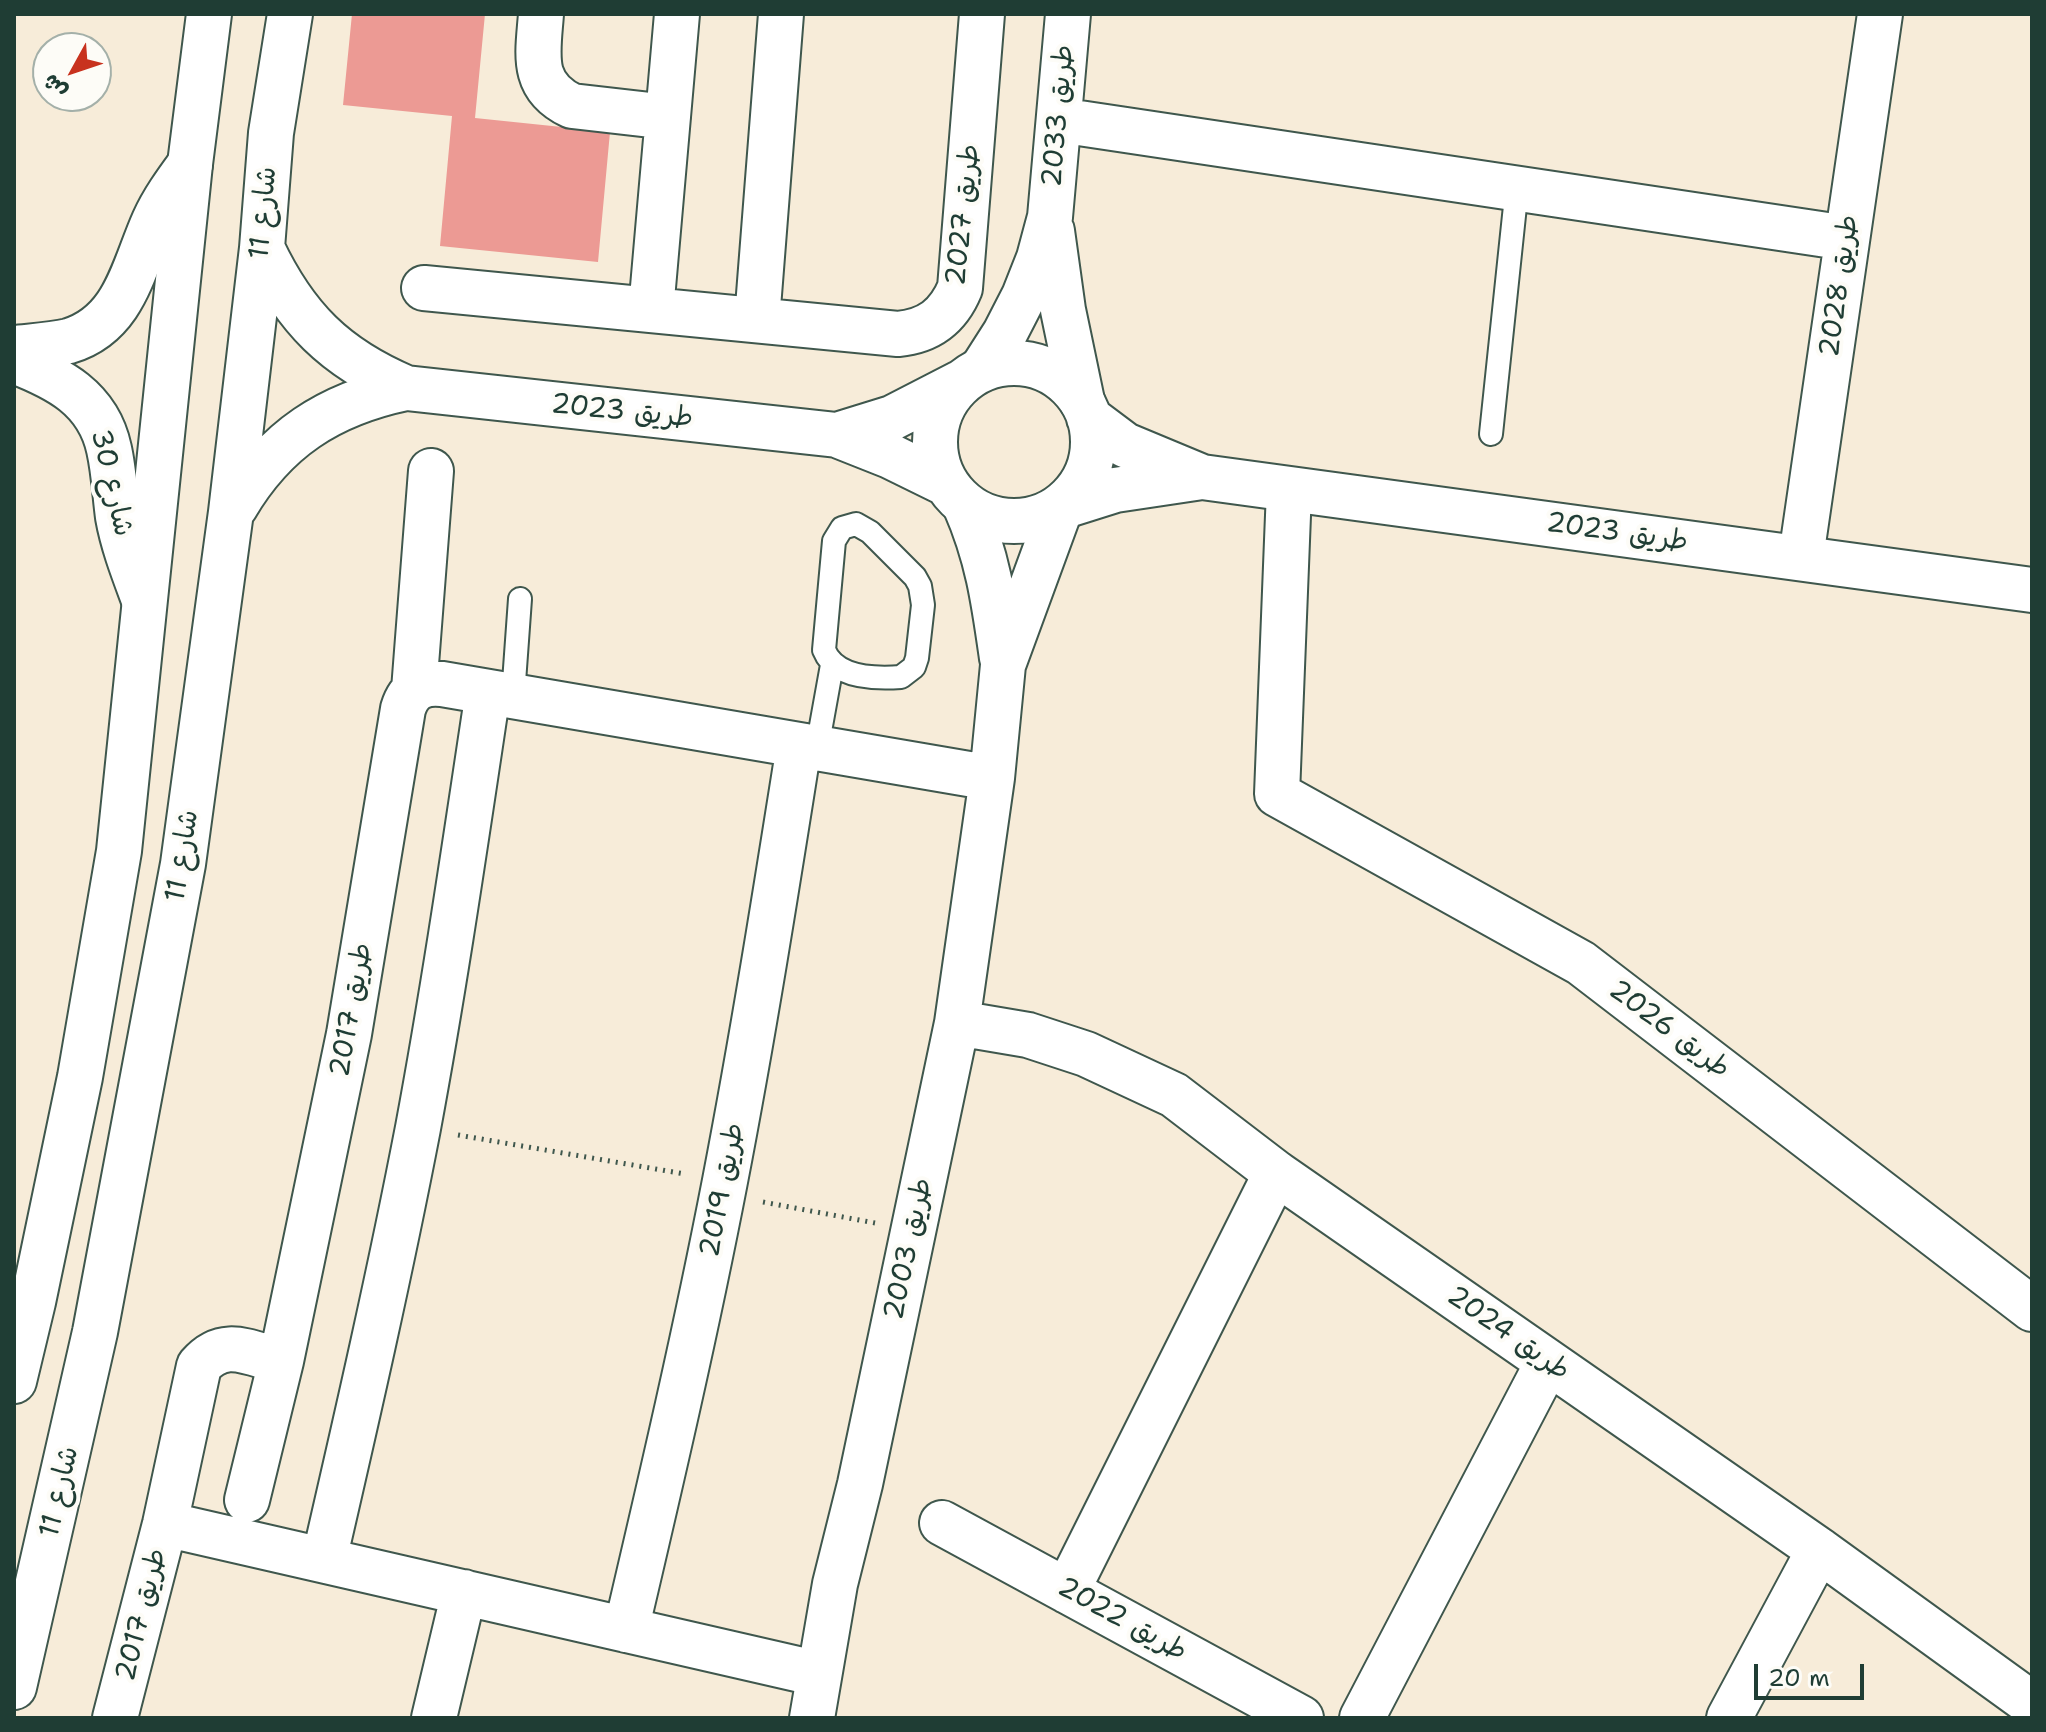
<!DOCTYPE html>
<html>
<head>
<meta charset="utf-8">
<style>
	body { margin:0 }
	#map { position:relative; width:2046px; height:1732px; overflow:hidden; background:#f7ecd9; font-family:"Shantell Sans","Playpen Sans Arabic",sans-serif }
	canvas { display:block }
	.frame { position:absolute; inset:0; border:16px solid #1f3d34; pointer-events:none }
	.north { position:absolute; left:32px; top:32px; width:80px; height:80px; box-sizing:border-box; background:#fdfcf7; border:2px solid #a4b0a9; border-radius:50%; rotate:230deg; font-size:22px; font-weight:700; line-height:32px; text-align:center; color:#1f3d34 }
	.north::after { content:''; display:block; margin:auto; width:28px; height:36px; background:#c8321e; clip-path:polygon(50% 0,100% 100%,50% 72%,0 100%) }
	.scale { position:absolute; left:1754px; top:1664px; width:110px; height:36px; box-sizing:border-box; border:4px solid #1f3d34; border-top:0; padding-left:10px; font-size:24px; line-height:28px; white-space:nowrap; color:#1f3d34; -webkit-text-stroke:6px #fdfcf7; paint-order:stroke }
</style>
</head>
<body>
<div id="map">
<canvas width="2046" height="1732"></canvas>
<div class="frame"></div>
<div class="north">ش</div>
<div class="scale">20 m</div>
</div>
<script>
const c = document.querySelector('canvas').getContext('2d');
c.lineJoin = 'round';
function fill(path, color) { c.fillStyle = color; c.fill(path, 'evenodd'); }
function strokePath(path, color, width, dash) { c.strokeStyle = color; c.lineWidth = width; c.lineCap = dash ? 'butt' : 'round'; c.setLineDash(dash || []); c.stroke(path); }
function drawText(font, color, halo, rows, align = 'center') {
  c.font = font + ' "Shantell Sans","Playpen Sans Arabic",sans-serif'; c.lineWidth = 8; c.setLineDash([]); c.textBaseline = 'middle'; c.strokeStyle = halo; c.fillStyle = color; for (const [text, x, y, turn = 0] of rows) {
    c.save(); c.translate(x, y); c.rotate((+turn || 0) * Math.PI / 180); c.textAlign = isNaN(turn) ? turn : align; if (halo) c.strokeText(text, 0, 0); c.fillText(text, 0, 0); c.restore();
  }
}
const building = new Path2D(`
	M352 14H485L475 118 610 132 598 262 440 246 452 116 343 105Z`);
const path = new Path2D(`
	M458 1135 685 1174
	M763 1202 875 1223`);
const lane = new Path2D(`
	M1491 434 1517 187
	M856 524 870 532 915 577 920 586 923 605 917 658 914 667 901 677C874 679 835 678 824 650L834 541 842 528Z
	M513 696 520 599
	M817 748 832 665`);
const street = new Path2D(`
	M541 14C538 54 530 86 572 106L668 117
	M1059 120 1847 238
	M1052 231 1063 310 1082 401
	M424 288 898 334C929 331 948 317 960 288L982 14
	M651 310 677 14
	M757 320 781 14
	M14 348C32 346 52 345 69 341 125 324 133 268 154 221 163 201 176 183 190 164
	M14 361C58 378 98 398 109 449 114 471 115 494 118 517 123 545 134 573 144 600
	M982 369 1005 333 1024 296 1039 258 1050 217 1068 14
	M1289 490 1277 794 1581 963 2032 1309
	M965 505C988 557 994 602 1002 658
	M1801 557 1880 14
	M414 690 431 471
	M957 1023 1028 1035 1086 1054 1174 1095 1276 1173 1819 1550 2032 1704
	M247 1500 281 1361 349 1034 403 709C409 689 422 682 442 684L992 778
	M942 1523 1301 1718
	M165 1524 819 1674
	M324 1560C357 1417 390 1273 418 1128 445 983 466 838 488 692
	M1067 1591 1276 1173
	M626 1630C661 1481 696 1331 725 1181 753 1036 776 891 799 746
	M115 1718 165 1524 199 1366C224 1337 248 1353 281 1361
	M434 1718 464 1592
	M812 1718 835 1584 860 1484 957 1023 992 778 1003 665 1061 507
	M1362 1718 1548 1362
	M1729 1718 1819 1550`);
const secondary = new Path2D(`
	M262 248C295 318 335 358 406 388L837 435 890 456 947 484
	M935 442a79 79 0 1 1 158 0a79 79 0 1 1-158 0Z
	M1089 418 1125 445 1202 477 2032 590
	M837 435 892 418 960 383
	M235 507C275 439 329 404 406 388
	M1061 507 1115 490 1202 477
	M14 1381 33 1302 80 1077 119 851 190 164 209 14
	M14 1687 95 1332 183 864 231 512 262 248 271 133 290 14`);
const streetNames = [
	["طريق 2033",1059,116,-85],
	["شارع 11",264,213,-85],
	["طريق 2027",964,215,-84],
	["طريق 2028",1840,286,-82],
	["طريق 2023",622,412,6],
	["شارع 30",111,483,77],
	["طريق 2023",1617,533,8],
	["شارع 11",183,856,-81],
	["طريق 2017",352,1010,-80],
	["طريق 2026",1669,1030,37],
	["طريق 2019",723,1190,-79],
	["طريق 2003",909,1249,-78],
	["طريق 2024",1508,1334,35],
	["شارع 11",60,1492,-77],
	["طريق 2017",142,1615,-76],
	["طريق 2022",1122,1620,29]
];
fill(building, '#ec9a94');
strokePath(lane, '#3f574d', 26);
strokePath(street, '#3f574d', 48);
strokePath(secondary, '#3f574d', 48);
strokePath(path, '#3f574d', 5, [2, 6]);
strokePath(lane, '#fff', 22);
strokePath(street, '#fff', 44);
strokePath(secondary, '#fff', 44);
drawText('28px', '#1f3d34', '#fdfcf7', streetNames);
</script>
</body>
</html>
